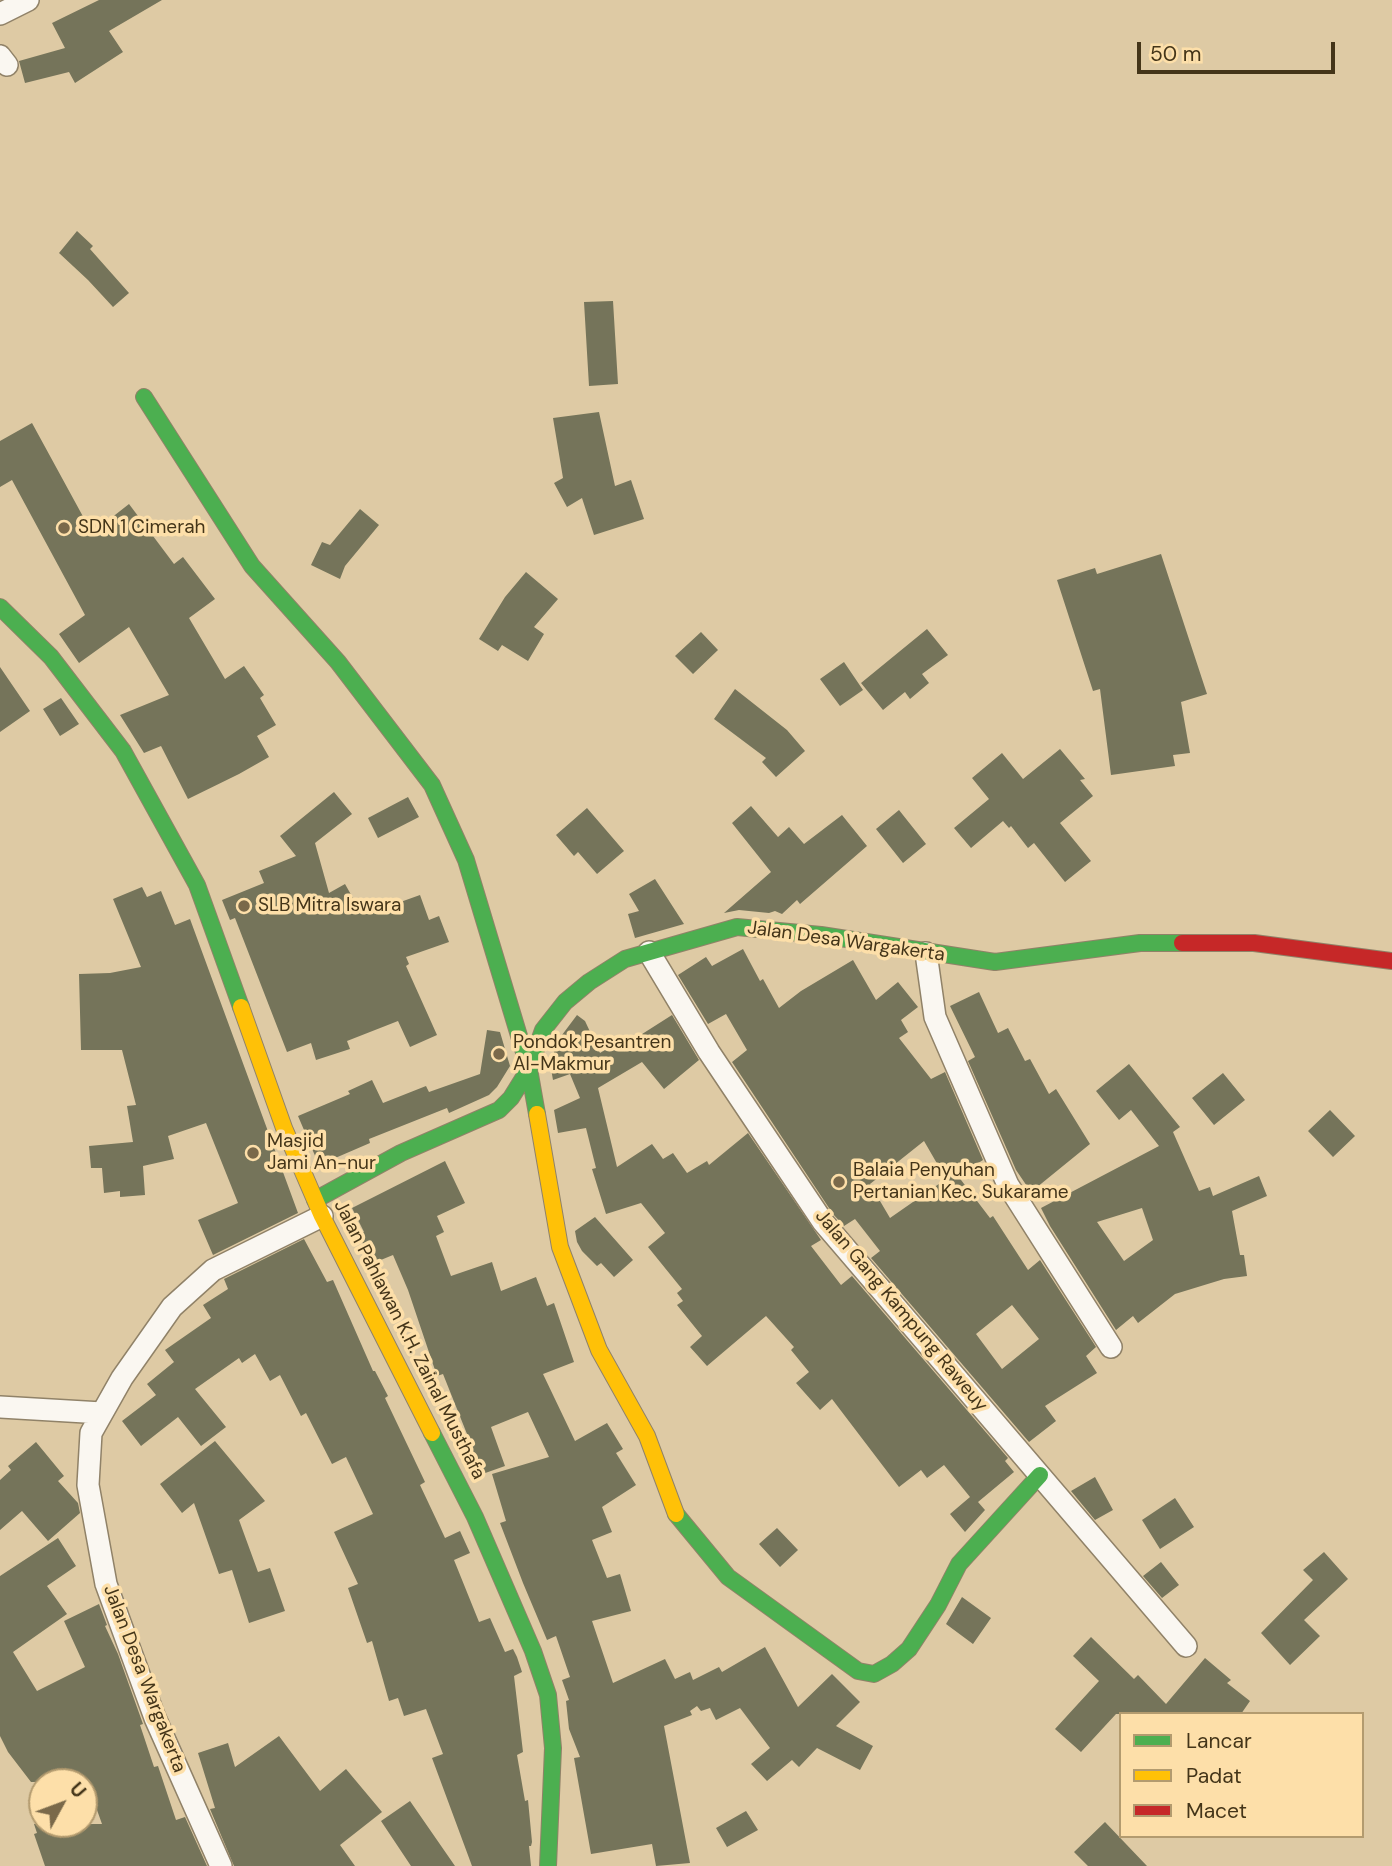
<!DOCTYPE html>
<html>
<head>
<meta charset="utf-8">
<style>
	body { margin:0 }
	#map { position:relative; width:1392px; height:1866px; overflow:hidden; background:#decaa4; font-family:"DM Sans",sans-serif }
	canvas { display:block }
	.legend { position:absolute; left:1119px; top:1712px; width:245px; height:126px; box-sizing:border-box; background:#fddfa9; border:2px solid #b39b6f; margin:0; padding:9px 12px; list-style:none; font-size:21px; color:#443519 }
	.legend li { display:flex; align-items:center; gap:14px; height:35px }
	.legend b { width:35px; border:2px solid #b39b6f }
	.north { position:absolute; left:28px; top:1768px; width:70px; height:70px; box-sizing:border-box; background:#fddfa9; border:2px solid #b39b6f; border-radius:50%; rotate:49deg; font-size:19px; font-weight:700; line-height:28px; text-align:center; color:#443519 }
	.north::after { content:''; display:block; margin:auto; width:24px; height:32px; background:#7a694a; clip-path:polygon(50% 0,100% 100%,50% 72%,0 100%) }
	.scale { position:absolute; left:1137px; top:42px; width:198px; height:32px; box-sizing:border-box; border:4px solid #443519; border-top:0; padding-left:9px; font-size:21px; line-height:24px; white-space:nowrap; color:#443519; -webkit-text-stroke:5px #fddfa9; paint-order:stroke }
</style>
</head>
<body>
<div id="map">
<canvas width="1392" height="1866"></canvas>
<ul class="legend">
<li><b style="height:9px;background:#4caf50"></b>Lancar</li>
<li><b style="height:9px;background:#ffc107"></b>Padat</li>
<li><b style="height:9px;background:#c62828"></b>Macet</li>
</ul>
<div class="north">U</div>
<div class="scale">50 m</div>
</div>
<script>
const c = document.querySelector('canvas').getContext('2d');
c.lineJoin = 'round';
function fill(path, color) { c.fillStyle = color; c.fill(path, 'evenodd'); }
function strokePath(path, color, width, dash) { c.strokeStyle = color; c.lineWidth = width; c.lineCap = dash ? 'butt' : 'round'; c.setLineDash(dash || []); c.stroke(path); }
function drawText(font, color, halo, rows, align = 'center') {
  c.font = font + ' "DM Sans",sans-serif'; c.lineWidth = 7; c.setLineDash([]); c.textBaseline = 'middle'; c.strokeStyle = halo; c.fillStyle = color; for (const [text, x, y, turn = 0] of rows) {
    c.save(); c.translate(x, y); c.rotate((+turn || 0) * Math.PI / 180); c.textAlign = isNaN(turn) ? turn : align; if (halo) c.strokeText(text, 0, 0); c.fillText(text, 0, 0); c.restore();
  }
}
const building = new Path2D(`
	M99 0H162L109 31 123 52 75 83 69 72 25 83 19 61 65 48 52 23Z
	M77 231 93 246 90 249 129 293 113 307 88 280 59 253Z
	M613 301 618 384 589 386 584 302Z
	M599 412 615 486 631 480 644 519 594 535 582 498 567 507 554 483 563 478 553 418Z
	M32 423 92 533 129 504 174 564 183 557 215 599 189 618 225 679 244 666 264 695 260 698 276 725 257 736 269 757 239 774 188 799 161 746 144 753 120 715 169 695 129 627 79 663 59 634 85 615 12 480 0 487V441Z
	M360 509 379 525 345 566 340 579 311 565 322 542 330 545Z
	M1161 554 1207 694 1181 702 1190 753 1173 755 1175 766 1111 775 1100 689 1093 691 1057 580 1095 568 1097 574Z
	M526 572 558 599 534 627 544 634 528 661 502 645 498 651 479 639 505 597Z
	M927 629 948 655 922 674 929 683 910 699 905 692 883 710 861 683Z
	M701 632 718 650 693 674 675 656Z
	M844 662 863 690 840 706 820 679Z
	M0 667 30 711 0 732Z
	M735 689 787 730 805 751 776 777 762 762 766 758 714 719Z
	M61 698 79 724 60 736 43 709Z
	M1060 749 1085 779 1080 780 1093 796 1060 823 1091 861 1065 882 1034 843 1028 848 1011 826 1009 828 1003 821 971 848 954 828 989 799 972 778 1002 753 1023 779Z
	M334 792 352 814 315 843 329 893 345 884 362 914 379 906 381 909 420 895 429 920 439 916 449 942 406 957 409 964 406 966 437 1035 410 1047 398 1021 347 1041 350 1049 316 1060 311 1043 287 1052 235 918 230 920 222 900 264 883 259 871 296 856 280 836Z
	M408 797 419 817 378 838 368 818Z
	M751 806 778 837 789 827 804 844 842 815 867 846 800 904 797 900 782 914 775 911 769 913 739 910 724 913 771 872 732 823Z
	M587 808 624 851 597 874 578 852 574 856 556 835Z
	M899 810 926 844 903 863 876 829Z
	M655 879 684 924 635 938 628 914 639 911 629 894Z
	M142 887 147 897 161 891 175 925 190 919 298 1213 213 1255 198 1220 238 1203 206 1123 168 1136 174 1159 143 1166 145 1195 120 1197V1191L104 1193 102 1168H91L89 1146 133 1142 127 1106 136 1105 122 1050H81L79 974 110 973 141 967 113 899Z
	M743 949 760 981 763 979 779 1008 801 991 853 960 876 1000 898 982 918 1007 901 1020 908 1032 899 1038 931 1079 945 1072 983 1160 958 1176 990 1218 993 1216 1028 1270 1040 1260 1096 1347 1086 1356 1097 1373 1045 1406 1056 1421 1029 1442 871 1258 880 1251 855 1219 844 1226 833 1214 732 1062 747 1050 726 1014 708 1024 678 975 706 957 712 966ZM924 1141 946 1179 890 1218 870 1184ZM1012 1305 1039 1339 1002 1369 976 1334Z
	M979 992 998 1033 1008 1028 1025 1061 1030 1059 1049 1094 1056 1089 1090 1144 1031 1192 1016 1170 968 1061 975 1057 950 1006Z
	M577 1015 585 1021 600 1053 625 1038 628 1043 672 1015 699 1060 664 1089 642 1062 598 1088 617 1167 652 1144 663 1159 673 1153 687 1173 707 1161 709 1165 748 1133 821 1240 811 1246 841 1285 852 1276 1008 1458 1005 1461 1014 1472 978 1502 985 1510 965 1532 950 1514 970 1497 944 1465 927 1478 921 1470 899 1487 832 1399 820 1410 796 1383 809 1372 791 1350 794 1347 766 1316 707 1366 690 1347 702 1336 677 1305 683 1301 677 1293 682 1289 648 1247 665 1233 641 1203 606 1214 592 1169 596 1168 586 1128 558 1133 554 1110 580 1098 570 1074 553 1080 550 1063 559 1039Z
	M487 1030 500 1032 510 1066 497 1087 489 1095 449 1113 447 1108 369 1139 370 1143 319 1165 298 1116 350 1094 348 1091 372 1080 383 1103 426 1086 429 1092 480 1074Z
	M1129 1064 1180 1127 1173 1132 1199 1191 1210 1187 1213 1196 1259 1176 1267 1196 1232 1211 1240 1255H1244L1247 1276 1224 1279 1175 1294 1138 1323 1133 1316 1116 1330 1050 1226 1041 1208 1159 1146 1131 1110 1119 1120 1096 1091ZM1142 1208 1153 1240 1124 1261 1097 1222Z
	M1223 1073 1245 1100 1214 1125 1192 1098Z
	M1330 1110 1355 1136 1333 1157 1308 1131Z
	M445 1161 465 1203 437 1216 444 1232 436 1236 451 1276 492 1262 501 1291 536 1277 547 1306 554 1303 574 1362 543 1374 575 1441 607 1423 623 1449 616 1453 636 1485 602 1507 612 1532 592 1540 607 1578 620 1574 631 1611 592 1621 613 1683 665 1659 675 1679 690 1672 693 1680 719 1667 722 1672 765 1647 798 1707 832 1674 860 1702 836 1726 873 1746 860 1770 817 1748 799 1767 792 1760 767 1781 751 1764 770 1748 740 1708 716 1720 710 1708 701 1711 697 1706 690 1711 692 1715 664 1726 690 1863 656 1866 652 1844 591 1854 574 1758 580 1757 569 1729 566 1701 569 1700 562 1680 570 1677 556 1636 547 1640 523 1583 500 1523 506 1521 492 1474 549 1457 528 1412 491 1427 505 1466 474 1477 461 1442 469 1439 443 1374 437 1376 408 1290 393 1255 371 1264 359 1234 364 1232 352 1208Z
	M595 1217 633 1260 614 1277 601 1263 597 1266 582 1251 577 1242 575 1231Z
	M304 1239 327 1282 333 1280 373 1371H375L388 1396 385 1398 425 1482 420 1485 445 1538 460 1531 470 1553 454 1560 479 1622 490 1618 505 1652 513 1649 517 1657 522 1672 514 1676 523 1752 517 1755 525 1801 528 1800 532 1842 531 1846H529L531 1866H472L432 1758 443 1754 426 1709 404 1716 398 1698 389 1701 372 1641 367 1643 348 1588 358 1584 334 1532 373 1514 346 1457 332 1464 306 1413 301 1416 280 1375 270 1381 255 1354 242 1363 239 1358 195 1389 226 1427 201 1446 178 1417 141 1446 122 1421 156 1395 147 1384 174 1362 165 1350 211 1318 203 1305 228 1289 224 1279Z
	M215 1441 265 1501 239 1520 258 1572 270 1568 285 1611 249 1623 232 1570 219 1574 194 1503 182 1513 160 1484Z
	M36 1442 64 1476 58 1481 78 1503 80 1513 48 1541 22 1511 0 1530V1480L11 1470 8 1466Z
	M1095 1477 1113 1510 1095 1520 1071 1491Z
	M1175 1498 1194 1527 1160 1549 1142 1520Z
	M777 1528 798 1550 780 1567 759 1544Z
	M58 1538 76 1566 47 1586 67 1614 13 1652 37 1691 85 1667 64 1621 99 1604 107 1625 105 1626 118 1654 143 1724 140 1725 154 1767 158 1766 176 1820 185 1817 207 1866H45L34 1834 37 1833 34 1824H102L87 1782H31L8 1752 0 1736V1576Z
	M1324 1552 1348 1579 1304 1620 1320 1636 1290 1665 1261 1633 1313 1580 1303 1570Z
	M1161 1562 1179 1585 1162 1598 1143 1576Z
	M962 1597 991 1618 973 1644 946 1624Z
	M1091 1637 1134 1679 1138 1675 1166 1704 1205 1658 1231 1680 1227 1683 1250 1701 1241 1714H1116L1081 1752 1055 1729 1099 1681 1073 1656Z
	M279 1736 320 1791 346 1769 382 1812 340 1845 355 1866H234L210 1809 215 1808 198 1753 228 1743 235 1767Z
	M410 1801 455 1866H411L381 1821Z
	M746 1811 758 1830 727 1847 716 1828Z
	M1105 1822 1147 1866H1088L1074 1852Z`);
const street = new Path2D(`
	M0 14 28 0
	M0 56 7 65
	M649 952 709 1052 823 1222 1186 1646
	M926 953 935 1017 1008 1185 1111 1347
	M0 1407 102 1413
	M221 1866 155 1718 106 1584 88 1485 91 1433 122 1378 172 1307 213 1270 322 1216`);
const fast = new Path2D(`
	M144 397 252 566 338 662 432 785 466 860 529 1069 537 1114
	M0 607 51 657 123 751 197 885 241 1007
	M315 1200 401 1153 499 1110 511 1098 529 1069 543 1030 565 1002 589 982 625 959 737 927 821 935 995 962 1140 943H1182
	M432 1433 475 1517 533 1651 548 1695 553 1748 548 1866
	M676 1514 728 1577 858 1671 874 1674 892 1664 909 1649 938 1605 959 1564 1040 1475`);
const slow = new Path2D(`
	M241 1007 284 1128 322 1216 432 1433
	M537 1114 560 1247 599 1350 647 1436 676 1514`);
const jam = new Path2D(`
	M1182 943H1254L1392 961`);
const markers = [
	[64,528,7,"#7a694a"],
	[244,906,7,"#7a694a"],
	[499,1054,7,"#7a694a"],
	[253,1153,7,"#7a694a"],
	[839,1182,7,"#7a694a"]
];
const poiNames = [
	["SDN 1 Cimerah",78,528],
	["SLB Mitra Iswara",258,906],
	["Pondok Pesantren",513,1043],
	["Al-Makmur",513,1065],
	["Masjid",267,1142],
	["Jami An-nur",267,1164],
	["Balaia Penyuhan",853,1171],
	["Pertanian Kec. Sukarame",853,1193]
];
const streetNames = [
	["Jalan Desa Wargakerta",846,942,8],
	["Jalan Gang Kampung Raweuy",901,1311,50],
	["Jalan Pahlawan K.H. Zainal Musthafa",409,1340,63],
	["Jalan Desa Wargakerta",144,1679,69]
];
fill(building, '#75745a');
strokePath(street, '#908268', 24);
strokePath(fast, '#908268', 18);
strokePath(slow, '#908268', 18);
strokePath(jam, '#908268', 18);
strokePath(street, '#faf7f1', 21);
strokePath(fast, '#4caf50', 16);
strokePath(slow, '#ffc107', 16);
strokePath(jam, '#c62828', 16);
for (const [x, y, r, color] of markers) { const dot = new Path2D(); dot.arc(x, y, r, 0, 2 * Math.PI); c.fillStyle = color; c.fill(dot); strokePath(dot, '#fddfa9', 2.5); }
drawText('19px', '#443519', '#fddfa9', poiNames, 'left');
drawText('19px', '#443519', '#fddfa9', streetNames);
</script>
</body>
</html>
